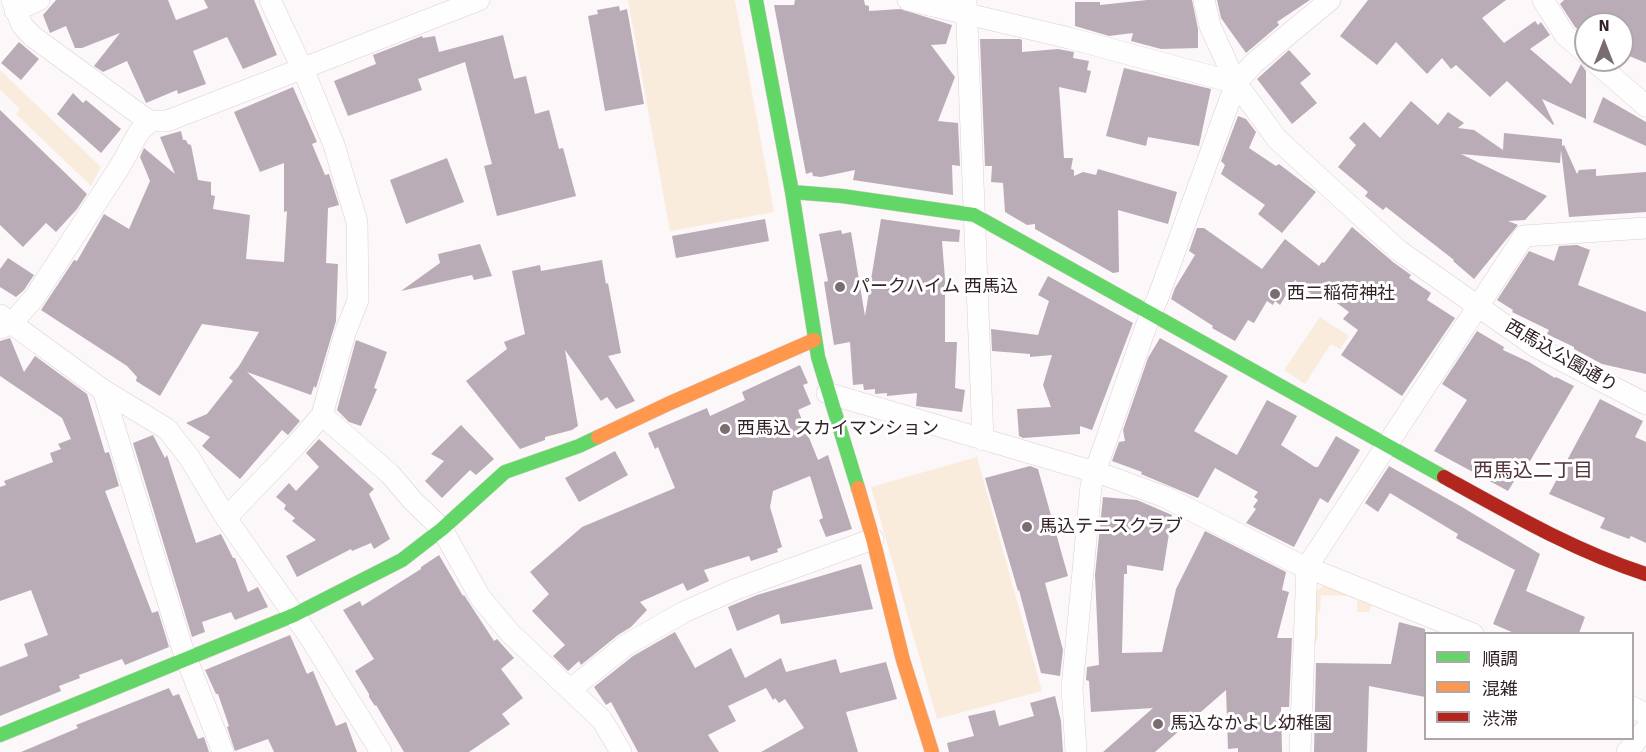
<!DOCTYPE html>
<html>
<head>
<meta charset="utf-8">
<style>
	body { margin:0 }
	#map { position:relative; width:1646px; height:752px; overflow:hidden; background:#fcf7f8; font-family:Signika,"Noto Sans JP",sans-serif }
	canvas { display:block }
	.legend { position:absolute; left:1424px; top:632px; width:210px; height:108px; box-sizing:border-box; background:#fff; border:2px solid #ada7a8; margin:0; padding:8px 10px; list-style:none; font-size:18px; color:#332326 }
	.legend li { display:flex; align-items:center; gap:12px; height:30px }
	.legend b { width:30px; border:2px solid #ada7a8 }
	.north { position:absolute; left:1574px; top:12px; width:60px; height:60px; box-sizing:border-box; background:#fff; border:2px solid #ada7a8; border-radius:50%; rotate:0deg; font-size:16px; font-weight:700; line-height:24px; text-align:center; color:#332326 }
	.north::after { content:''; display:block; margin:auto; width:21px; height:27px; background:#796d70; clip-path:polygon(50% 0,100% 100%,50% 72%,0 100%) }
</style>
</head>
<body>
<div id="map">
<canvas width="1646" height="752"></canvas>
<ul class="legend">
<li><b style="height:8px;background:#63d668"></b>順調</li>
<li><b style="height:8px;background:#ff974d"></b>混雑</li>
<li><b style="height:8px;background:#b3261e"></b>渋滞</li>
</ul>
<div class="north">N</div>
</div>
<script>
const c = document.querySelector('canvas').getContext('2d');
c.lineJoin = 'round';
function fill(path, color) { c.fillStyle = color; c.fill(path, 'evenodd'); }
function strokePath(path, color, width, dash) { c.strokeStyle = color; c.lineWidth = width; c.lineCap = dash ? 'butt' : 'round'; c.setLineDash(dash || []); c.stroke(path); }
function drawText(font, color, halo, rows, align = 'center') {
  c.font = font + ' Signika,"Noto Sans JP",sans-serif'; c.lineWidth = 6; c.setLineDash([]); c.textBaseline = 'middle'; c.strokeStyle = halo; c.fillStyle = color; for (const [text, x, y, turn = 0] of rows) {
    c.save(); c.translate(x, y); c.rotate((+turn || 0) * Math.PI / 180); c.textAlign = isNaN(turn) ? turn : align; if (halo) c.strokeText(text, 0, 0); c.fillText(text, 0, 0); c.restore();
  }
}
const green = new Path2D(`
	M628 0H735L774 212 670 231Z
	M0 70 101 167 91 186 16 114 20 109 0 90Z
	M1320 317 1349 336 1340 349 1331 344 1305 384 1284 370Z
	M977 457 1042 691 937 719 871 487Z
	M1324 585 1372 604 1369 612H1357V599L1351 598V596L1321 595 1320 611 1318 612V638L1315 644 1316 591Z`);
const building = new Path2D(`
	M56 0H168L176 20 208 8 204 0H254L277 55 243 69 227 37 193 51 206 84 178 94 177 90 146 103 127 61 103 72 94 66 120 33 82 48H75L66 26 50 33 43 15Z
	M795 0H864L865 5 869 6V11L900 9 952 25 946 44 931 45 955 77 938 121 958 123 960 166 952 165 953 195 853 180 855 170 821 177 813 176 812 172 806 174 774 5H794Z
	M1147 0H1192L1198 29V48L1161 49 1131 41 1133 33 1109 36 1075 26V2H1100V5Z
	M1217 0H1310L1277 22 1279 25 1246 53 1221 18Z
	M1368 0H1506L1482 18 1504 43 1535 21 1538 25 1541 22 1550 35 1530 49 1571 84 1581 64 1586 71V119L1542 99 1554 124 1553 125 1507 81 1490 97 1456 65 1451 69 1442 58 1427 74 1396 42 1377 65 1340 36Z
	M1564 0H1646V63L1622 53V24H1586V36L1575 27 1560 4Z
	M619 6 620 11 627 9 644 104 605 111 588 16 598 14 597 10Z
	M503 35 514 79 526 76 535 114 549 110 559 149 563 148 576 196 497 216 484 166 492 164 465 62 418 79 422 90 348 116 334 81 376 64 373 55 422 36 423 38 435 36 439 52Z
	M980 39H1020L1022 40V52L1058 49 1074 52 1073 58 1089 61 1087 70 1091 71 1086 93 1059 87 1064 158H1073L1071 169 1074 170V176L1083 172 1096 175 1098 169 1177 192 1168 224 1118 210 1119 272 1113 273 1035 229V224L1027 225 1005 212 1003 183 991 182 992 166H985Z
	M19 42 39 59 21 80 1 63Z
	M1289 50 1311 74 1300 83 1317 103 1292 124 1257 79Z
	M1124 68 1211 89 1199 146 1148 137 1146 146 1106 136Z
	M293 87 317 142 312 144 325 175 329 174 339 205 328 208 326 263 338 264 336 321 316 388 314 386 311 395 247 372 300 421 288 435 282 430 240 479 202 446 210 437 186 423 207 414 233 381 229 378 239 366 259 332 202 324 160 396 136 381 137 377 127 366 41 310 74 260 77 261 104 214 129 229 150 181 140 157 144 148 175 174 160 137 181 131 183 140H186L188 144 191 145 198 180 211 182V195L215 196 213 209 250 215 246 259 284 262 287 211 284 212V163L260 172 234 112Z
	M73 93 83 103 86 100 121 129 101 153 57 114Z
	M1603 97 1646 122V146L1593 122Z
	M1411 101 1438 125 1448 112 1464 123 1458 128 1474 130 1503 150 1504 133 1562 139V146L1564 145 1577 174 1579 170 1596 169V176L1646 172V212L1569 217 1561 150 1560 163 1461 154 1547 196 1525 220 1508 221 1518 225 1474 279 1453 261 1454 260 1386 207 1383 210 1365 196 1368 192 1338 167 1356 145 1349 138 1364 122 1380 138Z
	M0 110 87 194 77 209 56 232 46 223 23 247 0 225Z
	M1238 116 1246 119 1256 132 1249 148 1276 166 1279 164 1316 192 1282 233 1258 214 1265 205 1221 174 1225 165 1221 161Z
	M447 158 464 202 406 224 390 180Z
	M765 219 769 241 676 258 672 236Z
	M881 219 960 230 959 242 942 241 945 279V342H957L955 388 965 390 962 412 916 406 917 393 887 396V393L875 394V389L864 390 863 384 853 385 850 342 834 345 824 282 828 281 819 234 841 230 842 234 851 232 865 316Z
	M1352 227 1393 262 1411 275 1409 278 1431 293 1427 300 1455 318 1402 396 1341 355 1358 330 1343 319 1349 312 1322 292 1317 299 1295 280 1280 305 1275 301 1273 305 1267 301 1254 323 1248 320 1235 341 1212 328 1213 326 1171 299 1175 288 1195 255 1189 251 1197 228H1204L1262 269 1285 239 1319 266 1322 262 1324 263Z
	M480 244 492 276 474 280 472 275 401 291 440 263 438 254Z
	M1577 245 1590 250 1578 285 1646 312V374L1602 364 1574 349V347L1547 334 1549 330 1512 312 1513 310 1497 300 1529 251 1554 261 1559 246Z
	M8 258 34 275 24 290 16 297 0 287V269Z
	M602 260 606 284 608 283 621 353 608 356 635 401 616 409 607 397 601 401 565 350 578 426 572 430 545 437V440L520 449 466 381 507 349 504 342 525 334 512 271 540 265 541 271Z
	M1048 276 1133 323 1092 430 1080 426V434L1023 438 1019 436 1017 409 1051 407 1043 385 1052 355 1030 357V354L992 351 991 329 1038 335 1049 301 1038 295Z
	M1477 331 1504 347 1503 350 1529 362 1555 378 1556 377 1574 386 1530 461 1527 460 1508 491 1434 451 1467 400 1442 384Z
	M10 338 24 372 35 356 87 394 105 453 109 452 119 486 105 491 152 613 158 611 169 647 125 665 122 659 79 675 80 678 59 686 61 691 0 716V667L28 656 24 644 48 635 31 590 0 601V487L6 485 4 481 53 462 50 453 61 449 58 444 71 439 62 418 0 376V341Z
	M1160 338 1228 376 1194 431 1237 455 1267 400 1297 416 1281 445 1315 467H1318L1336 436 1360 450 1328 503 1320 498 1294 547 1246 523 1256 509 1253 507 1258 500 1254 497 1258 492 1215 468 1198 498 1141 474 1142 472 1112 461 1119 442 1125 441 1123 430 1148 358Z
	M356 340 387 352 374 388 377 389 361 426 349 422 337 410Z
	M800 365 808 383 803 385 811 404 798 410 818 460 828 455 852 529 826 537 819 520 823 518 810 476 773 491 770 507 782 547 777 549 778 552 751 561 749 556 704 570 709 581 687 591 683 583 640 602 647 610 631 627 618 635 581 665 579 661 568 671 553 656 565 645 532 611 549 594 530 572 582 527 675 488 658 447 655 449 648 433 707 408 710 416 745 400 742 392Z
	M1600 399 1643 421 1635 437 1646 442V543L1631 536 1629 539 1600 528 1605 518 1549 494Z
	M461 425 494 459 476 475 470 470 442 498 425 481 444 461 431 454Z
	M153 435 165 458 167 455 196 543 221 534 233 558H235L248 592 258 587 268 607 235 620 231 612 202 622 205 632 192 637 133 443Z
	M319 439 374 489 369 494 390 539 374 549 371 543 352 551 351 549 297 577 286 556 316 540 292 521 295 518 284 509 286 505 276 497 289 483 296 491 319 467 306 453Z
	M615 451 628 475 579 502 565 478Z
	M1030 466 1038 469 1068 576 1045 583 1063 650 1060 676 1041 673 1019 590 1018 591 985 478Z
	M1389 466 1462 507 1540 554 1526 591 1585 617 1579 633H1514L1493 624 1515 570 1456 538 1458 534 1390 493 1378 512 1365 503Z
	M1103 497 1137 500 1172 515 1163 571 1127 565V574H1124L1122 653 1162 652 1176 589 1205 531 1286 572 1282 590 1289 592 1277 638H1292L1289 707H1281L1282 752H1238V748L1228 749 1226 690 1155 752H1103L1153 708 1091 712 1089 681 1086 680 1087 667 1099 665 1095 575Z
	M439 555 463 596 464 595 494 641 497 639 514 658 501 669 523 698 502 714 510 724 469 752H404L376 705 375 706 369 697V694L355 671 374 659 343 610 360 601 362 606 421 569V567Z
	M861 564 873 609 781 624 779 614 737 631 728 607 757 595Z
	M1399 622 1425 629V697L1369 686 1367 752H1314L1316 663 1391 664Z
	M675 632 695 668 731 648 745 678 781 658 786 672 836 659 840 673 886 662 897 699 846 712 858 752H761L804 728 785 699 779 703 775 698 773 700 766 688 728 706 736 721 708 735 719 752H638L611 702 606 705 594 687 633 656Z
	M290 635 307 674 313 671 336 726 346 722 357 752H274L268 739 235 751 227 727 229 726 218 694H216L205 670Z
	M169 688 173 696 179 694 198 739 204 737 209 752H21L78 728 76 725Z
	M1055 696 1061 721 1063 752H949L947 743 974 736 968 716 995 710 999 726 1034 716 1030 703Z`);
const street = new Path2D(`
	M12 0 22 25 32 36 139 114 150 121H167L479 0
	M908 0 1069 38 1236 83
	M966 0 983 440
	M1204 0 1210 26 1236 83 1277 139 1398 250 1536 347 1646 404
	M1543 0 1565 35 1586 53
	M15 11 39 0
	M1593 60 1646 106
	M0 315 103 390 167 429 189 457 226 518 311 639 381 752
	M1 328 12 323 34 298 119 168 139 132 150 121
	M103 390 182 647 223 752
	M827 393 1108 476 1165 497 1296 563 1473 634
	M322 415 390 474 413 501 442 529 480 597 510 633 602 720 621 752
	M226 518 297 444 322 415 345 333 358 300 357 222 334 145 308 81 270 0
	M571 689 626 645 684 612 736 589 873 539
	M1632 707 1646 714
	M1076 752 1072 688 1091 486 1095 472 1151 312 1157 300 1236 83 1254 63 1330 0
	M1300 752 1307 567 1524 236 1646 228
	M1627 752 1646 729`);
const fast = new Path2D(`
	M756 0 792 192 818 357 858 488
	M792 192 842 196 974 215 1444 477
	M0 735 294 615 402 560 442 529 505 472 579 446 598 437`);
const slow = new Path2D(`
	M598 437 670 403 814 340
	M858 488 873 539 903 660 932 752`);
const jam = new Path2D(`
	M1444 477C1509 513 1575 551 1646 574`);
const markers = [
	[840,287,6,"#796d70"],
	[1275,294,6,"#796d70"],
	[725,429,6,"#796d70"],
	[1027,527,6,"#796d70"],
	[1158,724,6,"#796d70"]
];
const poiNames = [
	["パークハイム 西馬込",852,287],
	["西二稲荷神社",1287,294],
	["西馬込 スカイマンション",737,429],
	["馬込テニスクラブ",1039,527],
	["馬込なかよし幼稚園",1170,724]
];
const streetNames = [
	["西馬込公園通り",1561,357,30]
];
const neighbourhoodNames = [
	["西馬込二丁目",1533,472]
];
fill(green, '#faecdd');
fill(building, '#baacb7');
strokePath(street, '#dad0d2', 22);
strokePath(fast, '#dad0d2', 15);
strokePath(slow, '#dad0d2', 15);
strokePath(jam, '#dad0d2', 15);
strokePath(street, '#fffefe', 21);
strokePath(fast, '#63d668', 14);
strokePath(slow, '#ff974d', 14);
strokePath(jam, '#b3261e', 14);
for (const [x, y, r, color] of markers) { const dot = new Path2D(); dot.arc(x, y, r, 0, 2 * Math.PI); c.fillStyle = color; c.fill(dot); strokePath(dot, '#fff', 2); }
drawText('18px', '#332326', '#fff', poiNames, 'left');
drawText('18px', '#332326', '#fff', streetNames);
drawText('20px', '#55343b', '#fff', neighbourhoodNames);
</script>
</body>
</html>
